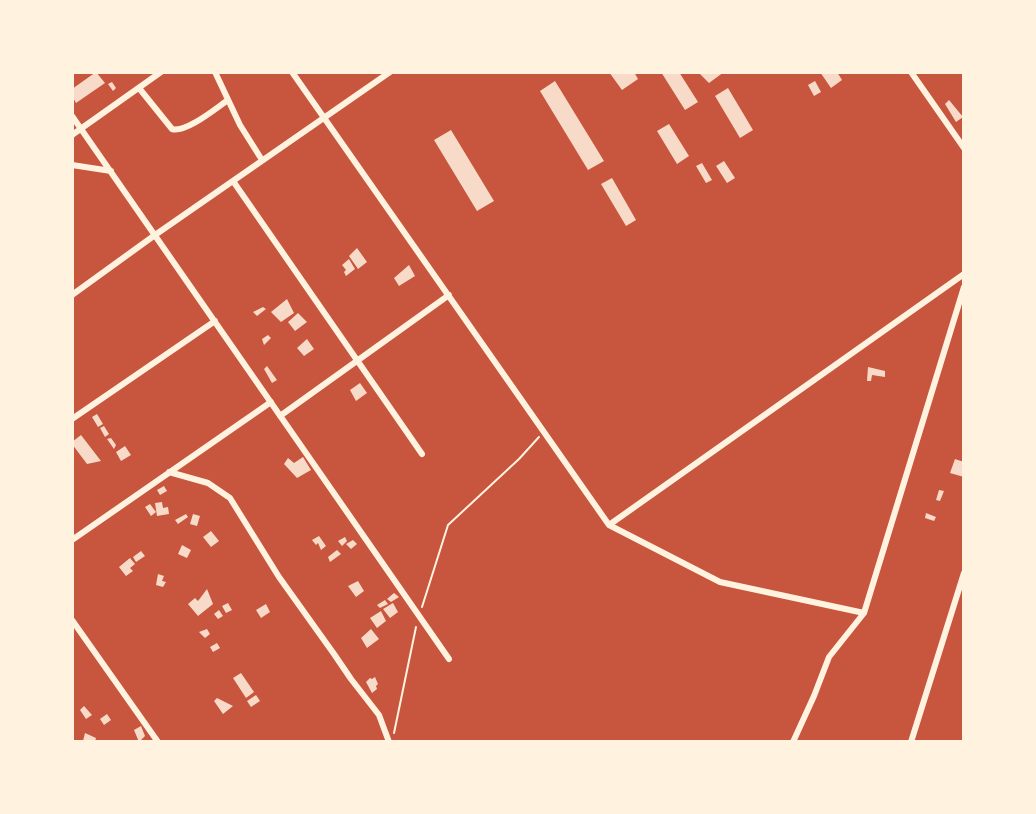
<!DOCTYPE html>
<html>
<head>
<meta charset="utf-8">
<style>
	body { margin:0 }
	#map { position:relative; width:1036px; height:814px; overflow:hidden; background:#c8553d; font-family:Signika,sans-serif }
	canvas { display:block }
	.frame { position:absolute; inset:0; border:74px solid #fff3e0; pointer-events:none }
</style>
</head>
<body>
<div id="map">
<canvas width="1036" height="814"></canvas>
<div class="frame"></div>
</div>
<script>
const c = document.querySelector('canvas').getContext('2d');
c.lineJoin = 'round';
function fill(path, color) { c.fillStyle = color; c.fill(path, 'evenodd'); }
function strokePath(path, color, width, dash) { c.strokeStyle = color; c.lineWidth = width; c.lineCap = dash ? 'butt' : 'round'; c.setLineDash(dash || []); c.stroke(path); }
const building = new Path2D(`
	M96 72 105 83 76 103 72 96V89Z
	M609 72H634L638 79 622 90Z
	M661 72H679L698 102 685 110Z
	M698 72H724L709 83Z
	M820 72H837L842 80 831 88Z
	M555 81 604 161 588 170 540 91Z
	M815 81 821 92 814 96 808 85Z
	M112 82 116 88 113 91 108 84Z
	M728 88 753 130 740 138 715 96Z
	M949 100 963 117 956 122 945 104Z
	M669 124 689 156 677 164 657 131Z
	M451 130 494 201 477 211 434 140Z
	M724 161 735 178 727 183 716 166Z
	M702 163 712 180 706 183 696 166Z
	M612 178 636 220 626 226 601 184Z
	M357 248 367 262 358 269 349 256Z
	M349 259 355 269 346 276 344 272 346 270 342 265Z
	M409 265 415 276 399 286 394 278Z
	M287 299 294 313 281 322 271 312Z
	M263 307 266 309 257 316 253 312Z
	M298 313 307 322 295 331 288 322Z
	M268 335 271 338 264 345 262 339Z
	M307 339 314 349 304 356 297 348Z
	M267 366 277 380 272 383 264 369Z
	M868 367 885 371V377L872 375 871 381H867Z
	M360 383 367 393 356 401 350 390Z
	M97 414 103 424 98 427 92 417Z
	M104 426 109 434 105 437 100 428Z
	M81 435 101 461 87 464 72 444V442Z
	M111 438 116 445 114 449 107 439Z
	M125 446 131 455 121 461 116 452Z
	M303 457 311 470 297 478 284 464 288 458 294 463Z
	M955 459 964 462V477L950 473Z
	M164 486 167 491 160 495 157 490Z
	M939 490 944 491 940 501 936 500Z
	M162 502 163 508 168 507 169 514 157 516 155 503Z
	M150 504 156 512 151 516 145 507Z
	M926 513 936 517 934 521 925 518Z
	M186 514 188 517 178 524 175 520Z
	M193 514 200 516 197 526 190 524Z
	M211 531 219 541 211 547 203 537Z
	M319 536 326 546 321 550 318 543 316 545 312 540Z
	M345 537 347 541 342 546 338 541Z
	M353 540 357 544 351 549 346 544Z
	M182 545 191 550 187 558 178 554Z
	M337 550 341 554 330 562 328 557Z
	M141 551 145 556 136 562 133 557Z
	M130 558 135 564 130 568 133 571 126 576 119 567Z
	M158 574 164 576 162 581 166 582 163 587 156 585Z
	M358 581 364 591 356 597 348 586Z
	M207 589 213 604 198 616 188 604 195 598 198 601Z
	M394 593 399 597 391 602 387 599Z
	M385 600 388 604 380 608 377 605Z
	M228 603 232 610 226 613 222 606Z
	M393 603 398 612 390 618 383 609Z
	M266 604 270 612 261 618 256 610Z
	M219 610 223 616 218 619 214 614Z
	M381 611 386 621 377 628 370 618Z
	M207 629 210 634 205 638 199 632Z
	M371 629 379 639 367 648 361 638Z
	M217 643 220 648 213 652 210 647Z
	M241 673 254 692 246 698 233 678Z
	M375 677 378 684 376 686 377 689 372 693 366 682 370 678 372 679Z
	M256 695 260 701 251 707 247 701Z
	M217 698 233 706 223 714 214 701Z
	M84 706 92 715 86 719 80 710Z
	M107 714 111 720 104 725 100 719Z
	M141 726 145 736 139 742 134 730Z
	M85 733 96 738 95 742 83 741Z`);
const path = new Path2D(`
	M422 607 448 525 519 459 539 437
	M394 733 416 627`);
const minor = new Path2D(`
	M215 72 240 125 262 160
	M292 72 609 525 720 582 864 613
	M911 72 964 148
	M139 88 172 129C186 133 215 109 228 100
	M72 116 449 659
	M72 135 161 72
	M72 165 111 171
	M233 181 422 454
	M72 295 155 235 390 72
	M280 416 449 295
	M72 419 215 321
	M169 472 208 483 230 498 279 577 334 654 351 679 379 715 389 742
	M609 525 964 274
	M72 540 271 402
	M72 620 158 742
	M793 742 814 696 829 657 864 613 964 287
	M911 742 964 573`);
fill(building, '#f7dbc8');
strokePath(path, '#fff3e0', 2);
strokePath(minor, '#fff3e0', 6);
</script>
</body>
</html>
